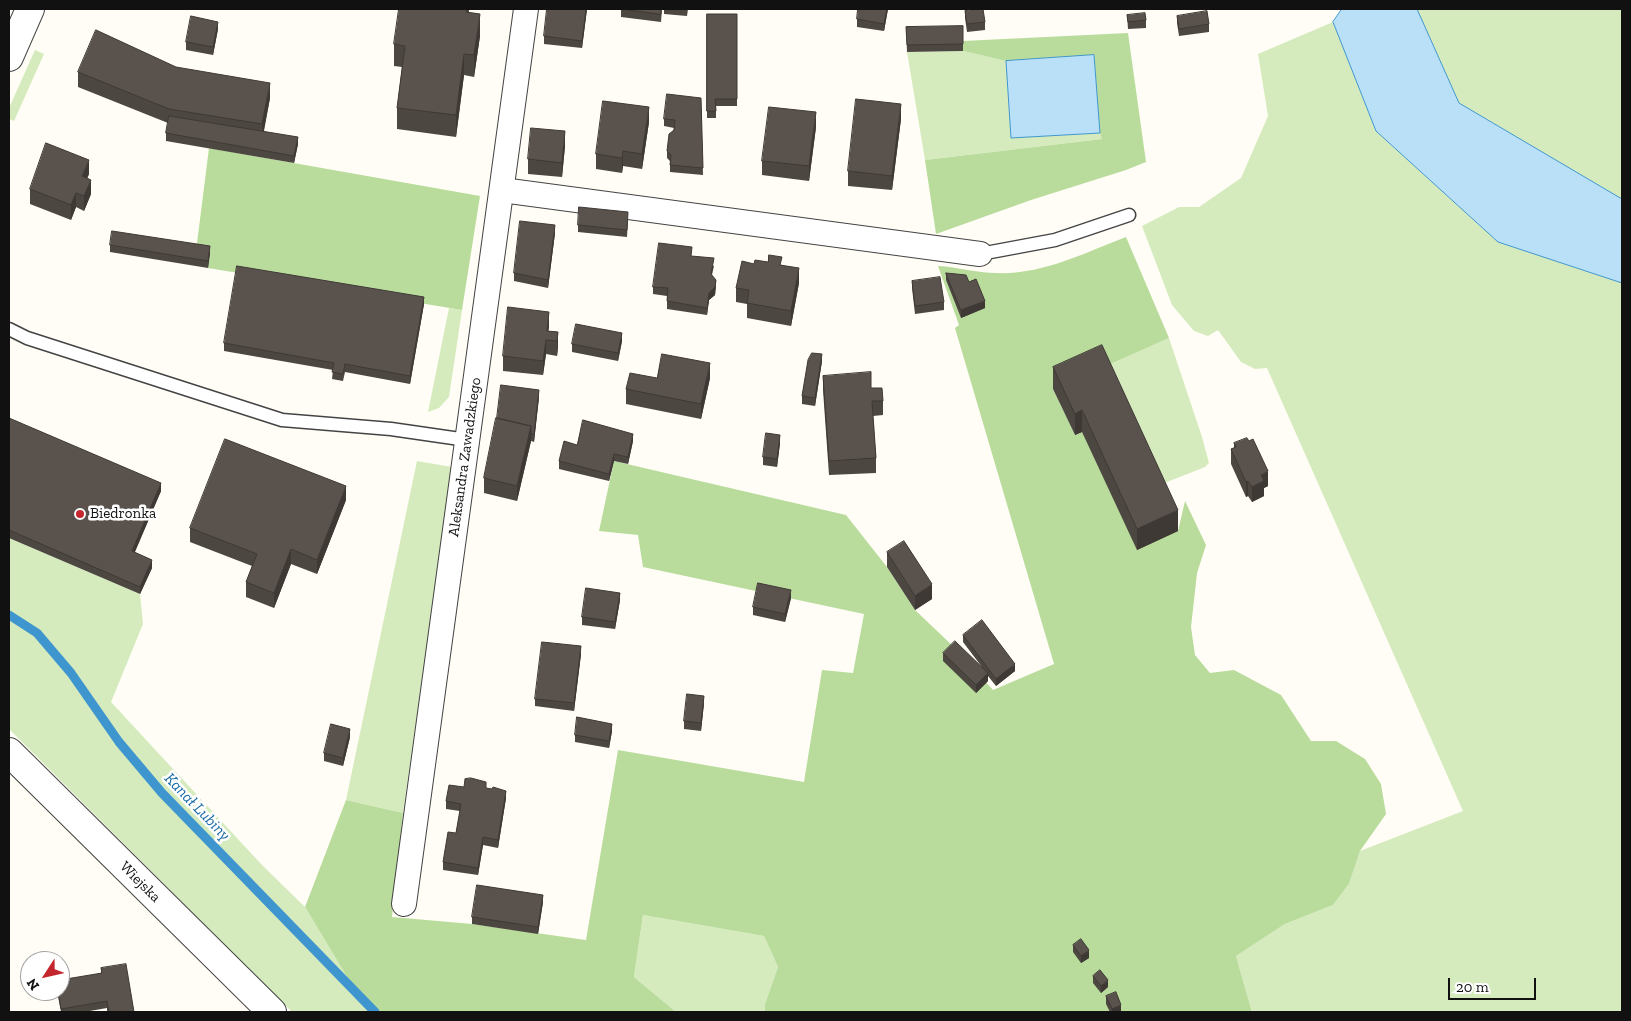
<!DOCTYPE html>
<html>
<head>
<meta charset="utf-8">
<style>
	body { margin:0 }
	#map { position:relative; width:1631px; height:1021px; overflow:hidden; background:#fffdf5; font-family:"Zilla Slab",serif }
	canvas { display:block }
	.frame { position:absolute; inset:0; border:10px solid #111; pointer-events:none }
	.north { position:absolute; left:20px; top:951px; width:50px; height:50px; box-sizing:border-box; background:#fff; border:1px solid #a0a0a0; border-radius:50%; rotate:235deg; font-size:14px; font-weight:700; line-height:20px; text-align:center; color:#111 }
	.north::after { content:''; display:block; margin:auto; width:18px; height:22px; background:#c4262e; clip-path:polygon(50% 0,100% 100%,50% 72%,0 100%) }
	.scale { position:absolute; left:1448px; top:978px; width:88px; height:22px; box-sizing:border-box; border:2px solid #111; border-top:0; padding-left:6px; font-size:15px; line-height:18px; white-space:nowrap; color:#111; -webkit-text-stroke:4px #fff; paint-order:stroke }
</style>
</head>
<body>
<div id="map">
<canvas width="1631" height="1021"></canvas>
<div class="frame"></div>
<div class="north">N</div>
<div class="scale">20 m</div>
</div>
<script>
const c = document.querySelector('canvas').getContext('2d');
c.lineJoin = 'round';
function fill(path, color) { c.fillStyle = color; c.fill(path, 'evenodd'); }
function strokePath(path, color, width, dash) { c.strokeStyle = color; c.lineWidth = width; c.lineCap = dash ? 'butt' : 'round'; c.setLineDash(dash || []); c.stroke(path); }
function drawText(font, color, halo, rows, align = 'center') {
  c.font = font + ' "Zilla Slab",serif'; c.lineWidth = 5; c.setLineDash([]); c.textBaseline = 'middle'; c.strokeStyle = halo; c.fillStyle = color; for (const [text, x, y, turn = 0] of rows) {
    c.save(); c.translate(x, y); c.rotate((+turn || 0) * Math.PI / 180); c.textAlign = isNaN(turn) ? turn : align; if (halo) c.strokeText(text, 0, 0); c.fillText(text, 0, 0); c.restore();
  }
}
const green = new Path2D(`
	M1417 9H1622V199L1459 103Z
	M1333 22 1376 131 1498 242 1622 283V1012H1252L1236 956 1285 924 1333 905 1349 884 1360 851 1463 811 1267 368 1255 369 1241 362 1218 330 1208 336 1194 331 1172 305 1142 226 1179 207H1199L1241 178 1268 116 1258 54Z
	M35 50 44 54 14 121 9 119V108Z
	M963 51 1006 61 1011 138 1100 133 1102 139 925 160 907 52Z
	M449 308 462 310 449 397 439 408 428 412Z
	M1169 338 1202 437 1209 463 1205 467 1157 486 1102 366Z
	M417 461 452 467 403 813 346 800Z
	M9 538 140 594 143 624 111 702 262 865 305 907 368 1012H292L9 729Z
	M643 915 764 936 778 967 765 1004V1012H676L634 977Z`);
const forest = new Path2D(`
	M1128 33 1146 162 1126 170 1031 200 936 234 925 160 1102 139 1100 133 1094 55 1006 61 963 51V41Z
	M209 148 480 196 462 310 208 268 210 253 196 251Z
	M1126 237 1169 338 1053 389 1075 435 1082 432 1178 531 1185 501 1206 545 1197 573 1191 627 1195 655 1210 673 1234 670 1281 695 1311 741H1336L1365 759 1381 784 1386 814 1360 851 1349 884 1333 905 1285 924 1236 956 1252 1012H765V1004L778 967 764 936 643 915 634 977 676 1012H368L305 907 346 800 403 813 392 917 472 924 586 940 618 750 804 782 822 670 853 673 864 614 643 567 638 535 599 531 614 461 846 515 887 567 915 610 955 648 993 690 1054 664 955 328 959 325 938 266C958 267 977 273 996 273 1042 275 1084 253 1126 237Z`);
const water = new Path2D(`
	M1342 9H1417L1459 103 1622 199V283L1498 242 1376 131 1333 22Z
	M1094 55 1100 133 1011 138 1006 61Z`);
const stream = new Path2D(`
	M9 615 37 633 71 673 119 742 162 793 375 1012`);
const service = new Path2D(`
	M980 254 1055 240 1129 215
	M9 329 27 338 282 420 391 429 467 440`);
const minor = new Path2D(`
	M502 190 980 254
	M404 904 526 9`);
const tertiary = new Path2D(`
	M9 57 30 9
	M9 752 272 1012`);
const wall = new Path2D(`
	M469 9V13L480 36 474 77 464 75 456 137 397 129V108L402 67 394 66V44Z
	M587 9 582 48 544 44V36Z
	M621 9H662L661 22 621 17Z
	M664 9H688L687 16 664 14Z
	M888 9 884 31 857 27V19Z
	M965 11 985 22V30L967 32 965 18Z
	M707 14H737V106H716V118H707Z
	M1127 15 1146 20V28L1128 29Z
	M1177 16 1209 24V32L1179 36 1177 23Z
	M963 26V51L907 52 906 27Z
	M218 29 213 55 186 50V42Z
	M176 67 270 98 264 131 298 144 294 163 166 141V133L168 123 78 87V72Z
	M701 98 703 175 670 172V161L667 158V151L674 128 664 126V119Z
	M901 119 892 190 848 186V171Z
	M649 122 642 169 623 166 622 173 596 169V154Z
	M816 127 809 181 762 175V161Z
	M565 146 562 177 528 174V159Z
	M89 174 87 178 91 194 84 211 76 207 71 220 30 204V189Z
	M628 219 627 237 578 232V225Z
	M555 233 548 288 514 281V273Z
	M110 245 210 253 208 268 110 252Z
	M692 256 714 266 712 275 716 287 715 295 709 300 707 315 667 309V296L653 294V287Z
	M768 262 782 265 799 283 791 326 747 318V304L736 302V288L754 264Z
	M946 273 985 308 961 318 946 280Z
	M912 281 944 302V310L915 314 912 288Z
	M424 304 410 384 345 372 343 381 332 379 333 370 224 351V343Z
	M549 327 548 331 558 332V347L557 356 546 354 543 375 503 371V356Z
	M622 341 618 361 572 352V344Z
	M822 361 815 406 802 404V396Z
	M1053 367 1178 531 1137 550 1082 432 1075 435 1053 389Z
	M823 376 871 388 883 401V415L873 416 876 458V473L829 475 823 390Z
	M657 378H710L701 419 626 404V389Z
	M539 397 534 442 531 441 517 501 484 493V478L497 418Z
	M9 418 161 491 134 553 152 568 140 594 9 538Z
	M633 441 628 464 614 461 609 481 559 469V461L577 445Z
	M780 443 777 467 763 465V457Z
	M1234 443 1268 486 1264 488V496L1252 502 1248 496 1246 497 1231 464V449L1234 448Z
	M346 500 317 574 291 564 274 608 246 597V582L252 566 190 542V528Z
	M887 552 932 599 915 610 887 567Z
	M791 598 785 622 753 615V607Z
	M620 600 615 629 582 625V617Z
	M963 635 1015 671 996 686 988 676V681L976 693 943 661V653L982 667 963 642Z
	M581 654 574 711 535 706V699Z
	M704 703 701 731 684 729V721Z
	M612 731 609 748 575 742V735Z
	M350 737 343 766 324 761V753Z
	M464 787 486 788 506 798 498 848 483 845 478 875 443 870V862L456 833 460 811 446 809V801Z
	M543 902 538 934 472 924V917Z
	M1073 945 1089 958 1081 963 1073 952Z
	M101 968 134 1012H107V1008L84 1012H61L57 991H60L101 973Z
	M1093 976 1108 987 1101 993 1093 983Z
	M1106 996 1121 1012H1110L1106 1004Z`);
const shadedWall = new Path2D(`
	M586 9H587L582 48V41Z
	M887 9H888L884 31V24Z
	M480 14V36L474 77V55Z
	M218 22V29L213 55V47Z
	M464 54V75L456 137V115Z
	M270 83V98L262 139V124Z
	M901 104V119L892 190V176Z
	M649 107V122L642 169V154Z
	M816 112V127L809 181V166Z
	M565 131V146L562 177V163Z
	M298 137V144L294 163V156Z
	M623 151V166L622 173V158Z
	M89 160V174L82 191V176Z
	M91 180V194L84 211V196Z
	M76 193V207L71 220V205Z
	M555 225V233L548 288V280Z
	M210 246V253L208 268V261Z
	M799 268V283L791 326V311Z
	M716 280 715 295 709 300 707 315V308L709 293Z
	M424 297V304L410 384V376Z
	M985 301V308L961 318V310Z
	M549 312V327L547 340V331Z
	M558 332V347L557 356V341Z
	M622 333V341L618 361V353Z
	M546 340V354L543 375V361Z
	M822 354V361L815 406V398Z
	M710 363V378L701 419V404Z
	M539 390V397L534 442V434Z
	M1082 410V432L1075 435V414Z
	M531 426V441L517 501V486Z
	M633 434V441L628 464V457Z
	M780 435V443L777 467V459Z
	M614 454V461L609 481V474Z
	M1268 471V486L1264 488V496L1252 502V487L1261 475Z
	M1248 481V496L1246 497V482Z
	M161 483V491L132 559V551Z
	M346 486V500L317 574V560Z
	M1178 510V531L1137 550V529Z
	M291 549V564L274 608V593Z
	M152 560V568L140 594V587Z
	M932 584V599L915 610V596Z
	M791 590V598L785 622V614Z
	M620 593V600L615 629V622Z
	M581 646V654L574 711V703Z
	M1015 664V671L996 686V679Z
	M988 673V681L976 693V685Z
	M704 696V703L701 731V723Z
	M612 724V731L609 748V741Z
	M350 729V737L343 766V758Z
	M506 791V798L498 848V840Z
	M483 837V845L478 875V868Z
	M543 895V902L538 934V927Z
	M1089 950V958L1081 963V956Z
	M1108 980V987L1101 993V986Z
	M1121 1005V1012H1112V1009Z`);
const building = new Path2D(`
	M399 9H467L466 12 480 14 474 55 464 54 456 115 397 108 405 46 394 44Z
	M547 9H586L582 41 544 36Z
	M621 9H661V14Z
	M858 9H887L884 24 857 19Z
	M978 9H983L985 22 967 24 965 11Z
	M1207 11 1209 24 1179 29 1177 16Z
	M1145 13 1146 20 1128 22 1127 15Z
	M707 14H737V99H715L716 111H707Z
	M191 16 218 22 213 47 186 42Z
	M963 26V44L907 45 906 27Z
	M96 30 176 67 270 83 262 124 169 109 78 72Z
	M667 94 701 98 703 168 670 165 671 155 667 151 669 134 674 130 675 120 664 119Z
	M856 99 901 104 892 176 848 171Z
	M603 101 649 107 642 154 623 151 622 158 596 154Z
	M769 107 816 112 809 166 762 161Z
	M169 116 298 137 294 156 166 133Z
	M531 128 565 131 562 163 528 159Z
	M46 143 89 160 82 176 91 180 84 196 76 193 71 205 30 189Z
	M579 207 628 212 627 230 578 225Z
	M520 221 555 225 548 280 514 273Z
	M112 231 210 246 208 261 110 245Z
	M659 243 692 247 691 256 714 258 711 274 716 280 715 287 709 293 707 308 667 301 668 288 653 287Z
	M769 255 782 257 780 265 799 268 791 311 747 303 749 290 736 288 742 261 754 264 755 260 768 262Z
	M237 266 424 297 410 376 345 364 343 374 332 372 334 363 224 343Z
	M946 273 966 275 969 282 976 279 985 301 961 310Z
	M940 277 944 302 915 306 912 281Z
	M508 307 549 312 547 331 558 332 557 341 546 340 543 361 503 356Z
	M576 324 622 333 618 353 572 344Z
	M1102 345 1178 510 1137 529 1082 410 1075 414 1053 367Z
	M812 353 822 354 815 398 802 396 808 360Z
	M662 354 710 363 701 404 626 389 630 373 657 378Z
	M871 372V388H882L883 401H872L876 458 829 461 823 376Z
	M501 385 539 390 534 434H531V426L497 418Z
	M9 418 161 483 132 551 152 560 140 587 9 530Z
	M496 418 531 426 517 486 484 478Z
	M583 420 633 434 628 457 614 454 609 474 559 461 564 441 577 445Z
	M766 433 780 435 777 459 763 457Z
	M1247 438 1249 441 1253 439 1268 471 1261 475 1264 481 1252 487 1248 481 1246 482 1231 449 1236 447 1234 443Z
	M225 439 346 486 317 560 291 549 274 593 246 582 257 554 190 528Z
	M904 541 932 584 915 596 887 552Z
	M758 583 791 590 785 614 753 607Z
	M586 588 620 593 615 622 582 617Z
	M982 620 1015 664 996 679 963 635Z
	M955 641 988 673 976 685 943 653Z
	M542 642 581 646 574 703 535 699Z
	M687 694 704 696 701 723 684 721Z
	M577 717 612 724 609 741 575 735Z
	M331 724 350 729 343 758 324 753Z
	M471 778 486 782V788L492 789 493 787 506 791 498 840 483 837 478 868 443 862 448 832 456 833 461 804 446 801 449 785 464 787 465 779Z
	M477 885 543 895 538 927 472 917Z
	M1081 939 1089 950 1081 956 1073 945Z
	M126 964 134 1012H109L107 1001 61 1009 58 991H60V980L102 973 101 968Z
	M1100 970 1108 980 1101 986 1093 976Z
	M1116 992 1121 1005 1112 1009 1106 996Z`);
const markers = [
	[80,514,5,"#c4262e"]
];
const streetNames = [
	["Aleksandra Zawadzkiego",465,457,-82],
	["Wiejska",140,882,45]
];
const poiNames = [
	["Biedronka",90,514]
];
const waterNames = [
	["Kanał Lubiny",197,807,46]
];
fill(green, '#d5ebbd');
fill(forest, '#b9dc9c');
fill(water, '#b9e0f7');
strokePath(water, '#3f96cf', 1);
strokePath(stream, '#3f96cf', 9);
strokePath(service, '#444', 15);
strokePath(minor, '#444', 26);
strokePath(tertiary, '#444', 30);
strokePath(service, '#fff', 12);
strokePath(minor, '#fff', 24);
strokePath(tertiary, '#fff', 28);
fill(wall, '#4d4742');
fill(shadedWall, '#3f3936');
fill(building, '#5a524d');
strokePath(building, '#3f3936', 1);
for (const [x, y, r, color] of markers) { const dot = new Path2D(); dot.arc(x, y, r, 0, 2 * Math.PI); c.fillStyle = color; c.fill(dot); strokePath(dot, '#fff', 2); }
drawText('15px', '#111', '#fff', streetNames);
drawText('15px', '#111', '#fff', poiNames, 'left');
drawText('italic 16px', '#1768a6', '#fff', waterNames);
</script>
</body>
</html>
